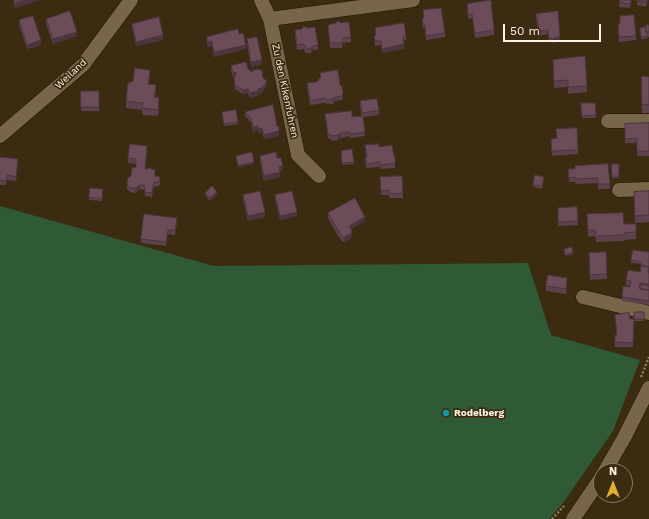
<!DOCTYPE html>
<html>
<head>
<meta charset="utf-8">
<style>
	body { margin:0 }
	#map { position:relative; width:649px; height:519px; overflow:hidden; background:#3a2b11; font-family:"Work Sans",sans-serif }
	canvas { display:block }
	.north { position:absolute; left:593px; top:463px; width:40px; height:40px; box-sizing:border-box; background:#3a2b11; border:1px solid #887b65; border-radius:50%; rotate:0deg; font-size:11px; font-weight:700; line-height:16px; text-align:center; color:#fcf3e3 }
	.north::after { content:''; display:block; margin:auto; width:14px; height:18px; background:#deb133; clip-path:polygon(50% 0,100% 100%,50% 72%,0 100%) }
	.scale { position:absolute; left:503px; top:24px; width:98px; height:18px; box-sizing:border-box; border:2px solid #fcf3e3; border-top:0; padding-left:5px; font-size:12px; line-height:14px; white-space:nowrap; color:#fcf3e3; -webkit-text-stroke:3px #3a2b11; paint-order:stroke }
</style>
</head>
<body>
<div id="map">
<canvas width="649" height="519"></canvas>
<div class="north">N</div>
<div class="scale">50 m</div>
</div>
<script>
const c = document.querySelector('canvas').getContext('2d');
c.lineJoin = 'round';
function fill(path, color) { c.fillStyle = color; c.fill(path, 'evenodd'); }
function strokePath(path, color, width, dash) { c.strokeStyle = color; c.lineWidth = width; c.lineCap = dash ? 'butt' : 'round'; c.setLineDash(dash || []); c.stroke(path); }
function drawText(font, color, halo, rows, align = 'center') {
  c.font = font + ' "Work Sans",sans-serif'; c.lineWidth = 3.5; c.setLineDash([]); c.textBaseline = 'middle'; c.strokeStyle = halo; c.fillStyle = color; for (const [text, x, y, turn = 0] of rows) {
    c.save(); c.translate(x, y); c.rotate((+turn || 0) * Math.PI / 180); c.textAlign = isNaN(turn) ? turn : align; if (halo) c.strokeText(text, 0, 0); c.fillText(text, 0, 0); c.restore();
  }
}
const green = new Path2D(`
	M0 206 214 266 528 263 551 335 640 360 613 431 563 503 549 519H0Z`);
const path = new Path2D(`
	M641 377 649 357
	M552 519 564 506`);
const minor = new Path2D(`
	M261 0 270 19 298 155 319 176
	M270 19 413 0
	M608 121H649
	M0 136 83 65 131 0
	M619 190 649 189
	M583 297 649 313
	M605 471 624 438 649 388
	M573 519 601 478`);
const wall = new Path2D(`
	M13 0H40L15 8Z
	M620 0H632L630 8 619 7Z
	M637 0H648L646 7 637 5Z
	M467 4 494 30V35L475 38 472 18 468 19Z
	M423 10 445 33V37L426 40 425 29 423 28 422 24V20L423 19Z
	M536 14 560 40 553 43 549 42 548 34 539 36 536 19Z
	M620 16 636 36V40L619 42 618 24 620 23Z
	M46 19 77 36 53 44 46 24Z
	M19 20 41 45 27 49 19 25Z
	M132 24 163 40 136 46 132 28Z
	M328 25 351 37V42L343 43 342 48H330L328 29Z
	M649 25V37H647V39H641L640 28 646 27Z
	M375 28 406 36V40L403 41 404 49 382 53 381 45 375 46 374 36 376 35Z
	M295 30 318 45V50H313L311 53H307L305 52 304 49 297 50 295 34Z
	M239 34 246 49 214 57 212 46 207 47V37Z
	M247 39 262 64 251 67 247 44Z
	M553 60 587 86V92L568 94V87L554 88Z
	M231 66 248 69 263 78 267 85 262 93 258 94V96L250 98 248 93 243 94 235 89 234 82V78L235 77H233L231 71Z
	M320 73 340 85 343 97 342 100 335 101 333 104H327L325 103 310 105 307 88V83L317 82 320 77Z
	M150 76 149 85 156 92 155 97 159 104 158 116 142 115V110L126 108V101Z
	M649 77V113H642V104Z
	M81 91H99V111H81Z
	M360 101 379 110V115L363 117 365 136 350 138V136L340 138 338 140 333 141 328 138 325 114 352 117 361 116Z
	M581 103H595L596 118H582Z
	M222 112 238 122V124L224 126Z
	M245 112 279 136 264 139 262 132 258 133V130L253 132 251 122 245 116Z
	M649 123V156H637V143H625V124Z
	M556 138 578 150V154L552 156 551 139Z
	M365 145 379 147 394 156 395 161V168L381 169 380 167 367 168 366 166 365 162V158L366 157Z
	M147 151 145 169 155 176 160 177V184L159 186 154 187 152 197 145 196 144 190 140 189 135 193 130 192 127 189V184L136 166V164L128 163V158Z
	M341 153 354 162V164L342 165Z
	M260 156 277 158 283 170 280 171V177L264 181 260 161Z
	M0 157 18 163 16 181 7 180 6 185H0Z
	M608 164 610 189H598V183L576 184 575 182H569L568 169Z
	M612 164H619V178H612Z
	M544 179 542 189 533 187V185Z
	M380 182 403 193V198H389V195H381Z
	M90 188 103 189 102 201 89 200Z
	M649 191V222L635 223 634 192Z
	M205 193 217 194 210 201 205 195Z
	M243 195 265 217 248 221 243 200Z
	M275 195 297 216 280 220 275 199Z
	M577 207 578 225 558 226V208Z
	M328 213 365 221 351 229 352 235 351 238 344 242 342 241 338 236 328 218Z
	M587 214 624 224H636V239L624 240V241L596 242V238L594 236 588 237Z
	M177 223 175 235 168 234 166 246 141 243V239Z
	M606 252 607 279 590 280 589 257Z
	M649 252V305L622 301V297L630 287 631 286 626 285V280L640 272 641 264 631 263V260Z
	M567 283 566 294 546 291V286Z
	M635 312H644V321H634Z
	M615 315 630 319H634L633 347H615V335H617Z`);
const shadedWall = new Path2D(`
	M26 0H40L15 8V3Z
	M77 32V36L53 44V39Z
	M163 35V40L136 46V42Z
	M560 36V40L553 43V39Z
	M343 38V43L342 48V43Z
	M41 40V45L27 49V45Z
	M212 41V46L207 47V42Z
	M404 44V49L382 53V49Z
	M246 45V49L214 57V52Z
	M313 46V50L311 53V48Z
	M262 60V64L251 67V62Z
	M236 72V76L233 77V73Z
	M267 81V85L262 93 258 94V96L250 98V93L258 89Z
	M248 89V93L243 94V90Z
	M343 93V97L342 100V96Z
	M335 97V101L333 104V99Z
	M159 98V104L158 116V110Z
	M258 126V130L253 132V127Z
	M279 127V136L264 139V135Z
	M262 128V132L258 133V129Z
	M340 133V138L338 140V135Z
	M254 162V164L238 168V166Z
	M279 166H283V170L279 171Z
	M280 172V177L264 181V176Z
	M154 182V187L152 197V193Z
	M140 185V189L135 193V188Z
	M217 192V194L210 201V198Z
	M265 212V217L248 221V216Z
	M297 212V216L280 220V216Z
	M365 217V221L349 230V226Z
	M352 231V235L351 238 344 242V237Z
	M573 253V255L565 257V255Z`);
const building = new Path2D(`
	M14 0H26L15 3Z
	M491 0 494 30 475 33 472 14H468L467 4Z
	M620 0H631L630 4 619 2Z
	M637 0H647L646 2 637 1Z
	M441 8 445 33 426 36 425 25 423 23 422 20 424 18 423 10Z
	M70 11 77 32 53 39 46 19Z
	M558 11 560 36 553 39 549 38 548 30 539 31 536 14Z
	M634 15 636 36 619 37 618 24 620 23V16Z
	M33 16 41 40 27 45 19 20Z
	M159 17 163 35 136 42 132 24Z
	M338 21 341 23 349 22 351 37 343 38 342 43H330L328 25 336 23Z
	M404 23 406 36H403L404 44 382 49 381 41H375L374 36 376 35 375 28Z
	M646 25H649V32H646Z
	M304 26 307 28 315 27 318 45 313 46 311 48 307 49 305 47 304 44 297 45 295 30 302 29Z
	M646 27 647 37H641L640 28Z
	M238 29 239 34 243 33 246 45 214 52 212 41 207 42V37Z
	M257 37 262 60 251 62 247 39Z
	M585 56 587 86 568 87V80L554 81 553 60Z
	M246 62 248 69 252 72 253 70 259 69 262 71 263 78 267 81 262 88 258 89V91L250 93 248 89 243 90 235 85 234 78 236 74V72L233 73 231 66Z
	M135 68 150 70 148 84 156 85 154 97 159 98 158 110 142 108 143 103 126 101 128 83 133 81Z
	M338 70 340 85 342 87 343 93 342 96 335 97 333 99 327 100 325 98 310 101 307 83 317 82 321 77 320 73Z
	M642 76 649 77V105L642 104Z
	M81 91H99V107H81Z
	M377 99 379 110 362 113 360 101Z
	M581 103H595L596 115 582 116Z
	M273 105 277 126 279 127V131L264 135 262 128 258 129V126L253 127 251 118 245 112Z
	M236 110 238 122 224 124 222 112Z
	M352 111V117L363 116 365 132 350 134V132L340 133 338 135 333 136 328 134 325 114Z
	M649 123V151L637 152V138L625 139V124Z
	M577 128 578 150 552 151 551 139 557 138 556 129Z
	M130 144 147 146 145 169H147L149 168 155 170V176L160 177V179L159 182H154L152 193 145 192 144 185H140L135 188H130L127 184 128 178 131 176 132 167 135 168 136 166V159L128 158Z
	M379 144V147L392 145 394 156 395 157V163L381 165 380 162 367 164 365 158 367 157 365 145Z
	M352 149 354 162 342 163 341 151Z
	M252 152 254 162 238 166 236 156Z
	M276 152 277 158H281L283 166H279L280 172 264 176 260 156Z
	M0 157 18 159 16 177 7 175 6 181 0 180Z
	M608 164 610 184H598V178L576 179 575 177 569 178 568 169H575V166Z
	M612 164H619V176H612Z
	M535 175 544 177 542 186 533 185Z
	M402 176 403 193 389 194V190L381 191 380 177Z
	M212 186 217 192 210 198 205 193Z
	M90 188 103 189 102 199 89 197Z
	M260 191 265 212 248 216 243 195Z
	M292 191 297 212 280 216 275 195Z
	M649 191V215L635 216 634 192Z
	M355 198 365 217 349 226 352 231 351 234 344 237H342L328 213Z
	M577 207 578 221 558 222V208Z
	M623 213 624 224H636V232L624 233V235L596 236V231L594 230H588L587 214Z
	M144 214 177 218 175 230H168L166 242 141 239Z
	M572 247 573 253 565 255 564 249Z
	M633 250 649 252V273H648L649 267 641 266V262L631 260Z
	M606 252 607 274 590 275 589 253Z
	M641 265 649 267 648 273H649V284L640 283V288L649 290V301L622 297 623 286 630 287 631 281 626 280 628 270 640 272Z
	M548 275 567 278 566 289 546 286Z
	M640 285 649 286V290L640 289Z
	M635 312H644V319H634Z
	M629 313 630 319H634L633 343 615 342V335H617L615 315Z`);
const markers = [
	[446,413,4,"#0f9aa8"]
];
const streetNames = [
	["Weiland",71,74,-43],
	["Zu den Kikenfuhren",285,91,78]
];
const poiNames = [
	["Rodelberg",454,413]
];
fill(green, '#305a35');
strokePath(minor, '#211300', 15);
strokePath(path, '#8c806a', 2.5, [2, 2]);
strokePath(minor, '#77664a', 14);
fill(wall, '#5d414c');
fill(shadedWall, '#4c353e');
fill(building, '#6c4c58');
strokePath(building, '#4c353e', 1);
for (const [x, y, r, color] of markers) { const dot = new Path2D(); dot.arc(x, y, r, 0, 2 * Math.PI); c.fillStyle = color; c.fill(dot); strokePath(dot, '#3a2b11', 1.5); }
drawText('10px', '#fcf3e3', '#3a2b11', streetNames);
drawText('bold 10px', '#fcf3e3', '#3a2b11', poiNames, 'left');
</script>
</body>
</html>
